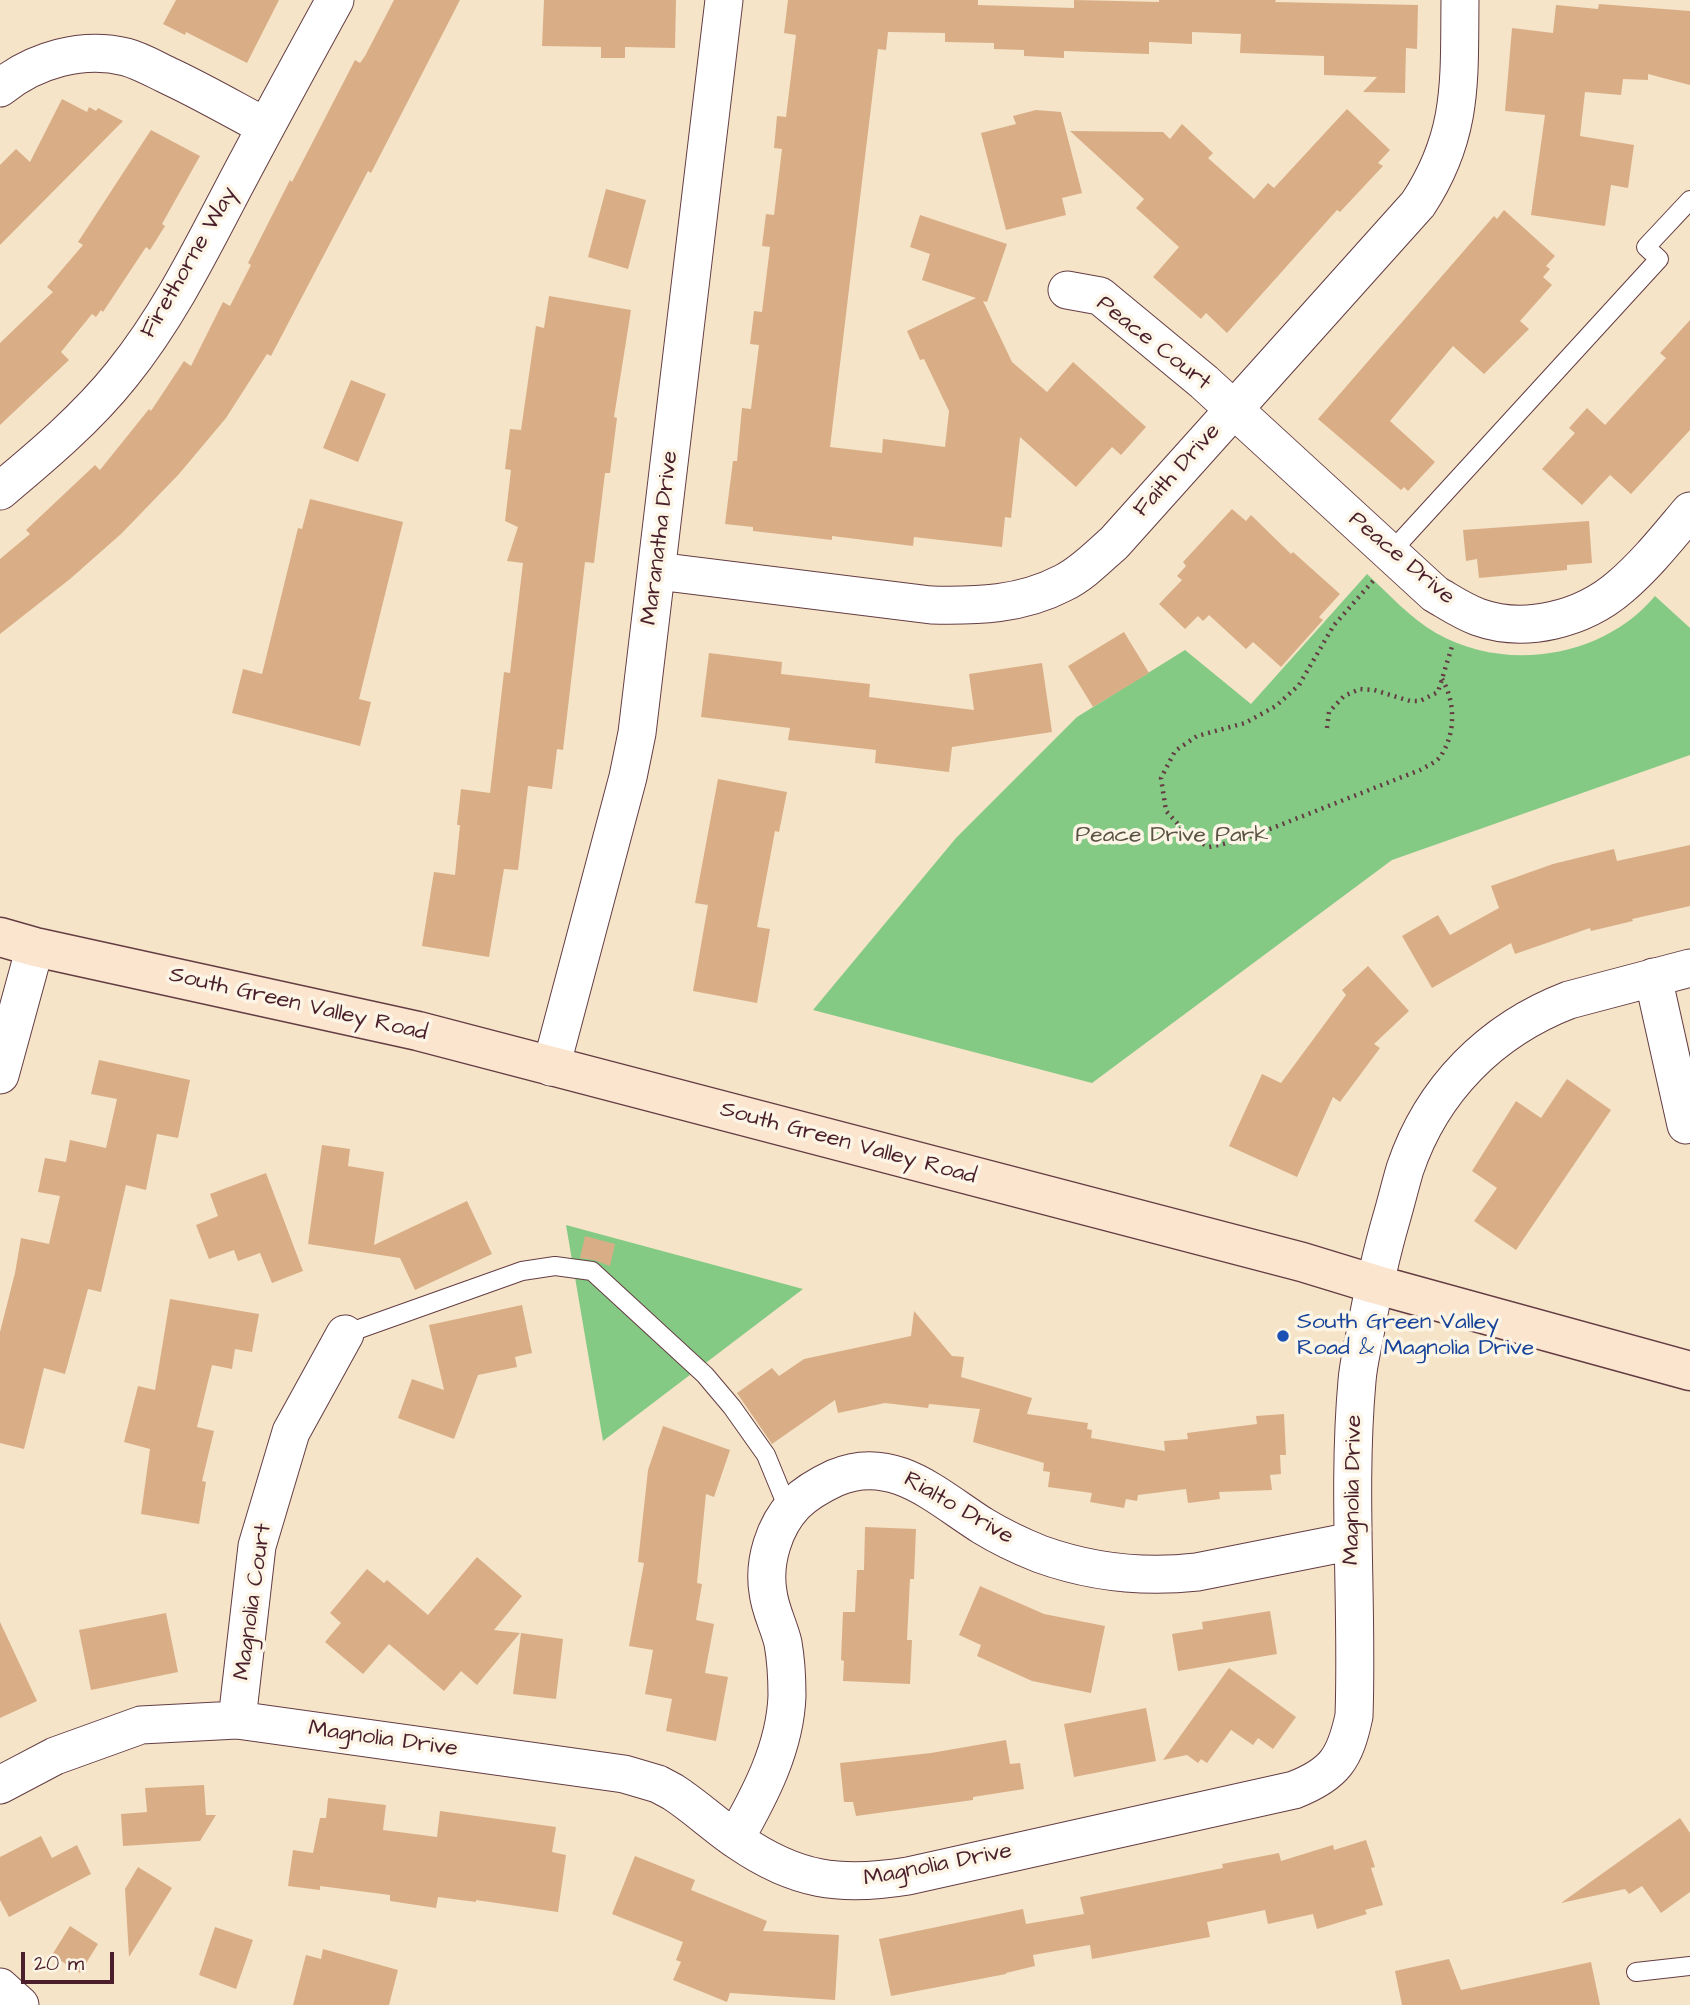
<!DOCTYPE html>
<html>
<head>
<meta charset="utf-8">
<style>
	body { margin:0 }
	#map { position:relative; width:1690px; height:2005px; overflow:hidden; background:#f5e4c8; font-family:"Architects Daughter",sans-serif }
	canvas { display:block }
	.scale { position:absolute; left:21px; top:1952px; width:93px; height:32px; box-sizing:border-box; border:4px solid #4a1f2b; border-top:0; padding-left:9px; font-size:21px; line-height:24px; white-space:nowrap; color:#4a1f2b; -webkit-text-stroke:5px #fcf5e5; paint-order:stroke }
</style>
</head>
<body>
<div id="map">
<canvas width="1690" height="2005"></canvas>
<div class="scale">20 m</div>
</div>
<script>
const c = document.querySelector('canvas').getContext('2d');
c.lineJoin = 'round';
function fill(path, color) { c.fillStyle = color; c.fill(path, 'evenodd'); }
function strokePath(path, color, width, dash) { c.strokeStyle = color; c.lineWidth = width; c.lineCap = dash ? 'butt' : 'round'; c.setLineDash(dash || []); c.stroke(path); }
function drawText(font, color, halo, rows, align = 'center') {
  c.font = font + ' "Architects Daughter",sans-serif'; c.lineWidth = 7; c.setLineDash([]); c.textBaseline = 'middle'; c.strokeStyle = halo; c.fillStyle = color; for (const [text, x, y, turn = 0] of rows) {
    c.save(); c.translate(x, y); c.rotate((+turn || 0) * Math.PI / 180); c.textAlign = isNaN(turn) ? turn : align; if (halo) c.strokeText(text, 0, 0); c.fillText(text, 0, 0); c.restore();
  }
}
const green = new Path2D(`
	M1367 574C1389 594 1410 618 1436 633 1506 673 1603 658 1655 596L1690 628V755L1392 860 1092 1083 813 1010 956 838 1077 717 1185 650 1251 704Z
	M566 1225 803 1289 603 1441Z`);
const building = new Path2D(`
	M176 0H279L247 63 186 32 185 35 163 24Z
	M394 0H460L371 173 368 171 271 356 267 354 226 418 179 474 121 534 70 579 0 634V559L30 534 26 530 95 465 100 470 149 409 151 411 184 361 191 366 223 302 230 306 251 265 248 263 290 180 292 182 355 60 360 63 365 56Z
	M544 0H676L675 48 625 47V58H601V47L542 46Z
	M788 0H978V5L1074 8V0L1159 2V0H1276L1275 2 1418 5 1417 49 1406 48 1405 93 1363 92 1377 77 1324 75V56L1240 53 1241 34 1192 32V44L1149 42V54L1064 51V58L1024 56V50L994 49V43L945 42V33L888 32 886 50 878 49 830 447 882 453 883 439 945 447 949 411 924 359 920 360 907 331 976 298 922 280 930 254 910 247 920 215 1007 244 987 302 983 301 1012 362 1047 392 1073 362 1146 427 1121 455 1112 447 1076 487 1020 437 1011 518 1005 517 1002 547 914 537 913 546 832 536V540L753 531V527L725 524 733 461H737L742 408 751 409 759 345 750 344 754 311 762 312 770 247 762 246 766 214 774 215 782 149 774 148 777 116 786 117 796 35 784 33Z
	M1599 4 1690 11V85L1648 74V80L1623 79 1621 95 1585 92 1580 136 1634 145 1628 188 1611 185 1605 226 1531 215 1545 115 1505 111 1512 28 1553 33 1556 5 1598 9Z
	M62 99 87 112 89 107 96 111 98 108 123 121 0 245V165L16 149 30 162Z
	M1347 109 1390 150 1378 163 1383 166 1340 212 1337 210 1227 333 1206 313 1201 319 1153 277 1179 247 1136 208 1144 199 1070 131 1163 132 1170 139 1182 124 1213 153 1208 158 1254 199 1268 183 1274 188Z
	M1036 110 1061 112 1082 193 1062 198 1066 215 1006 230 981 133 1016 124 1013 116Z
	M151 130 200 156 162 224 165 226 150 250 146 247 103 312 101 310 96 317 92 314 61 352 69 360 0 425V343L53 292 47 287 83 245 78 242Z
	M606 189 646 200 628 269 588 257Z
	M1504 210 1555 256 1546 266 1550 269 1543 277 1552 285 1520 321 1529 329 1484 374 1453 346 1390 421 1435 462 1408 491 1404 487 1401 490 1318 419 1494 216 1497 219Z
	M549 296 631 310 614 417 617 418 610 473H605L594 563 585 562 563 750 557 749 552 789 528 786 518 870 504 869 489 957 422 946 434 872 455 875 460 825H457L461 789 490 793 504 672 510 673 523 563 507 561 518 527 505 521 511 470 505 469 510 429 521 430 536 326 544 328Z
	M1690 320V430L1631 494 1610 475 1582 505 1542 469 1575 433 1569 428 1587 408 1605 425 1666 358 1660 353Z
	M351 380 386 394 358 462 323 448Z
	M310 499 403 522 359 699 371 702 360 746 232 713 243 669 262 674 298 528 302 529Z
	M1232 509 1246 521 1251 515 1291 554 1293 552 1340 594 1319 617 1323 620 1281 667 1253 642 1246 649 1209 615 1203 621 1198 616 1185 629 1159 604 1182 580 1177 576 1186 566 1183 562Z
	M1589 521 1592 563 1567 565V570L1479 578 1477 559 1466 561 1463 530Z
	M1124 632 1149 673 1093 707 1068 666Z
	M709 653 782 662 781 674 870 684 869 697 974 710 969 674 1042 663 1052 732 952 747 949 772 875 763 876 750 788 740 790 728 701 717Z
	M718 779 787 792 779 832 775 831 757 927 770 929 757 1003 693 991 708 905 695 903Z
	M1690 845V906L1632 919 1633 921 1591 931 1590 928 1515 954 1511 943 1432 988 1402 936 1438 915 1450 935 1499 908 1491 886 1553 864 1614 849 1617 861Z
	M1368 966 1409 1011 1374 1044 1380 1048 1340 1102 1333 1097 1297 1177 1229 1146 1262 1074 1281 1083 1346 995 1342 990Z
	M99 1060 190 1080 178 1138 157 1134 146 1190 126 1185 101 1292 88 1289 65 1374 44 1368 24 1449 0 1443V1332L15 1273 21 1238 49 1244 60 1196 38 1192 45 1158 66 1162 70 1140 106 1148 117 1099 91 1094Z
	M1567 1079 1611 1110 1516 1250 1474 1221 1497 1188 1472 1171 1516 1101 1541 1118Z
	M322 1145 350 1149 348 1166 384 1172 374 1245 467 1201 492 1254 415 1290 400 1258 308 1244Z
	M266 1173 303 1271 272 1283 260 1253 238 1261 234 1250 209 1259 196 1225 218 1216 210 1194Z
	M585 1236 615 1244 610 1266 594 1260 580 1258Z
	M170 1299 259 1314 252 1352 235 1349 232 1369 212 1365 197 1427 214 1431 202 1481 206 1482 199 1524 141 1514 150 1449 124 1442 138 1386 155 1390Z
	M522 1305 532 1353 515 1357 517 1367 478 1375 454 1439 398 1418 412 1379 444 1390 429 1325Z
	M914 1311 952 1356 964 1357 961 1377 1032 1398 1027 1414 1088 1423 1087 1429 1092 1430 1091 1438 1165 1451 1164 1441 1188 1439 1187 1433 1257 1424 1256 1416 1284 1414 1286 1455H1280L1281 1474 1270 1475 1272 1490 1219 1492 1220 1499 1188 1503 1186 1489 1138 1495 1137 1501 1126 1499 1124 1508 1090 1502 1092 1493 1048 1487 1050 1472 1043 1471 1044 1463 973 1442 980 1409 929 1404 928 1408 885 1403 838 1413 835 1400 772 1444 737 1393 772 1368 779 1376 804 1359 911 1336Z
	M663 1426 730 1450 714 1497 706 1494 697 1583 702 1584 696 1620 714 1624 705 1673 728 1677 716 1741 666 1731 672 1699 645 1694 653 1650 629 1646 644 1563 638 1562 648 1470Z
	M865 1527 916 1529 914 1579H910L907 1640H912L910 1684 843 1681 844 1661 841 1660 843 1612H855L857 1570H864Z
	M477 1557 522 1596 494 1630 520 1633 477 1685 461 1671 444 1691 389 1644 363 1674 325 1642 341 1623 330 1613 367 1569 384 1583 387 1580 428 1615Z
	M980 1586 1044 1614 1105 1626 1091 1693 1032 1681 977 1656 981 1645 959 1635Z
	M1270 1611 1277 1654 1178 1671 1172 1634 1203 1629 1202 1622Z
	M166 1613 178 1672 91 1690 79 1630Z
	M0 1622 37 1701 0 1718Z
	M521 1633 563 1639 556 1699 513 1694Z
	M1229 1668 1296 1717 1273 1749 1258 1738 1253 1745 1231 1730 1207 1763 1201 1759 1198 1763 1187 1755 1163 1760Z
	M1146 1708 1156 1761 1074 1777 1064 1724Z
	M1006 1740 1010 1764 1020 1763 1024 1789 973 1797V1800L856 1816 853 1802H844L840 1763 931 1753Z
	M204 1785 206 1815H216L200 1841 123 1846 121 1814 147 1812 145 1788Z
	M328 1798 386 1805 383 1830 437 1837 440 1811 556 1827 552 1852 566 1855 558 1912 476 1900V1902L438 1897 436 1908 390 1901V1895L320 1886V1890L288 1886 293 1850 313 1853 320 1818H326Z
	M1680 1818 1690 1833V1892L1661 1913 1642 1886 1629 1894 1625 1889 1561 1903Z
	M41 1836 52 1858 77 1845 91 1874 9 1917 0 1900V1857Z
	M1366 1840 1375 1867 1371 1868 1383 1905 1365 1910 1367 1914 1317 1929 1313 1914 1268 1924 1265 1910 1207 1922 1210 1937 1092 1959 1090 1945 1033 1955 1035 1966 1006 1973V1974L891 1996 879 1939 1023 1909 1026 1924 1084 1914 1080 1897 1223 1868 1222 1864 1279 1853 1281 1861 1333 1845 1334 1850Z
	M635 1856 695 1880 691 1890 767 1921 763 1931 839 1935 835 2000 730 1993 727 2002 673 1980 681 1962 676 1960 683 1942 612 1914Z
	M138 1867 172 1888 129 1957 125 1889Z
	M70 1926 98 1944 80 1973 52 1955Z
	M215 1927 253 1940 236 1989 199 1975Z
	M323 1949 398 1970 389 2005H293L306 1955 321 1959Z
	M1449 1959 1461 1990 1591 1962 1600 2005H1402L1395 1971Z`);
const path = new Path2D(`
	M1373 581 1334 625 1299 685 1276 706 1245 723 1197 736 1175 751 1161 778 1166 811 1189 836 1209 847 1242 840 1420 770C1427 766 1439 761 1442 754 1456 731 1455 701 1442 679
	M1327 728 1329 712 1344 696 1360 689 1374 690 1410 701H1420L1438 692 1453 643`);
const service = new Path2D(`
	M1390 553 1659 259 1646 247 1690 200
	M345 1334 522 1271 555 1266 592 1271 705 1375 732 1407 766 1455 789 1511
	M1636 1972 1690 1966`);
const minor = new Path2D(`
	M0 88C34 60 83 46 126 57 141 61 156 70 171 77 203 92 234 110 266 127
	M1067 290 1100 296 1204 382 1435 594C1449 602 1462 611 1478 617 1525 634 1583 619 1620 587 1646 565 1668 537 1690 511
	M0 491C43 455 87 418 122 374 168 317 200 252 234 187 267 124 301 62 335 0
	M657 571 931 605C977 606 1021 605 1063 583 1082 574 1098 557 1114 543L1418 204C1464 134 1459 80 1460 0
	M1653 977 1686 1125
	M551 1067 628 777 637 733 724 0
	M0 1075 35 947
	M237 1720 257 1546 291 1432 345 1334
	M0 1785 55 1756 141 1725 237 1720 624 1774 658 1784 673 1792C696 1807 716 1826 738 1841 796 1881 840 1887 908 1876L1294 1790C1335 1774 1345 1758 1354 1716 1358 1604 1347 1492 1357 1381 1358 1366 1362 1350 1365 1334 1372 1296 1380 1258 1391 1220 1396 1203 1400 1186 1405 1169 1432 1089 1491 1030 1569 1000L1690 968
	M735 1839C760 1795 785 1748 787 1696 787 1679 786 1660 783 1643 779 1626 770 1610 768 1592 763 1562 774 1526 795 1504 807 1492 820 1485 835 1478 893 1453 937 1497 983 1526 1001 1537 1020 1546 1040 1554 1090 1572 1144 1578 1197 1572L1353 1541
	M0 1987 20 2005`);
const secondary = new Path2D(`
	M0 937 35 947 418 1031 1302 1262 1374 1284 1690 1371`);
const markers = [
	[1283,1336,7,"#1a4fb4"]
];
const streetNames = [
	["Firethorne Way",190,263,-60],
	["Peace Court",1153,344,38],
	["Faith Drive",1178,471,-48],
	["Maranatha Drive",661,538,-83],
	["Peace Drive",1401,559,40],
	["South Green Valley Road",298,1005,13],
	["South Green Valley Road",848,1144,15],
	["Magnolia Drive",1354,1490,-89],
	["Rialto Drive",958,1509,30],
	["Magnolia Court",254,1602,-82],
	["Magnolia Drive",383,1740,8],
	["Magnolia Drive",938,1866,-11]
];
const parkNames = [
	["Peace Drive Park",1172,836]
];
const transitNames = [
	["South Green Valley",1297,1323],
	["Road & Magnolia Drive",1297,1349]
];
fill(green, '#84ca85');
fill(building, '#d9ae87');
strokePath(service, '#643d43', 20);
strokePath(minor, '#643d43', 39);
strokePath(secondary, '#643d43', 41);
strokePath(path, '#643d43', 4.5, [2, 5]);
strokePath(service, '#fff', 18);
strokePath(minor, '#fff', 37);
strokePath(secondary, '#fbe5cf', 38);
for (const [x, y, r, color] of markers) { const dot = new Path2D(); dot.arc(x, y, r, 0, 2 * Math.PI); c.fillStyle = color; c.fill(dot); strokePath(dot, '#fcf5e5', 2.5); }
drawText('23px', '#4a1f2b', '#fcf5e5', streetNames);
drawText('23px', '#5b5246', '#fcf5e5', parkNames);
drawText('23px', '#164399', '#fcf5e5', transitNames, 'left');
</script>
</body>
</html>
